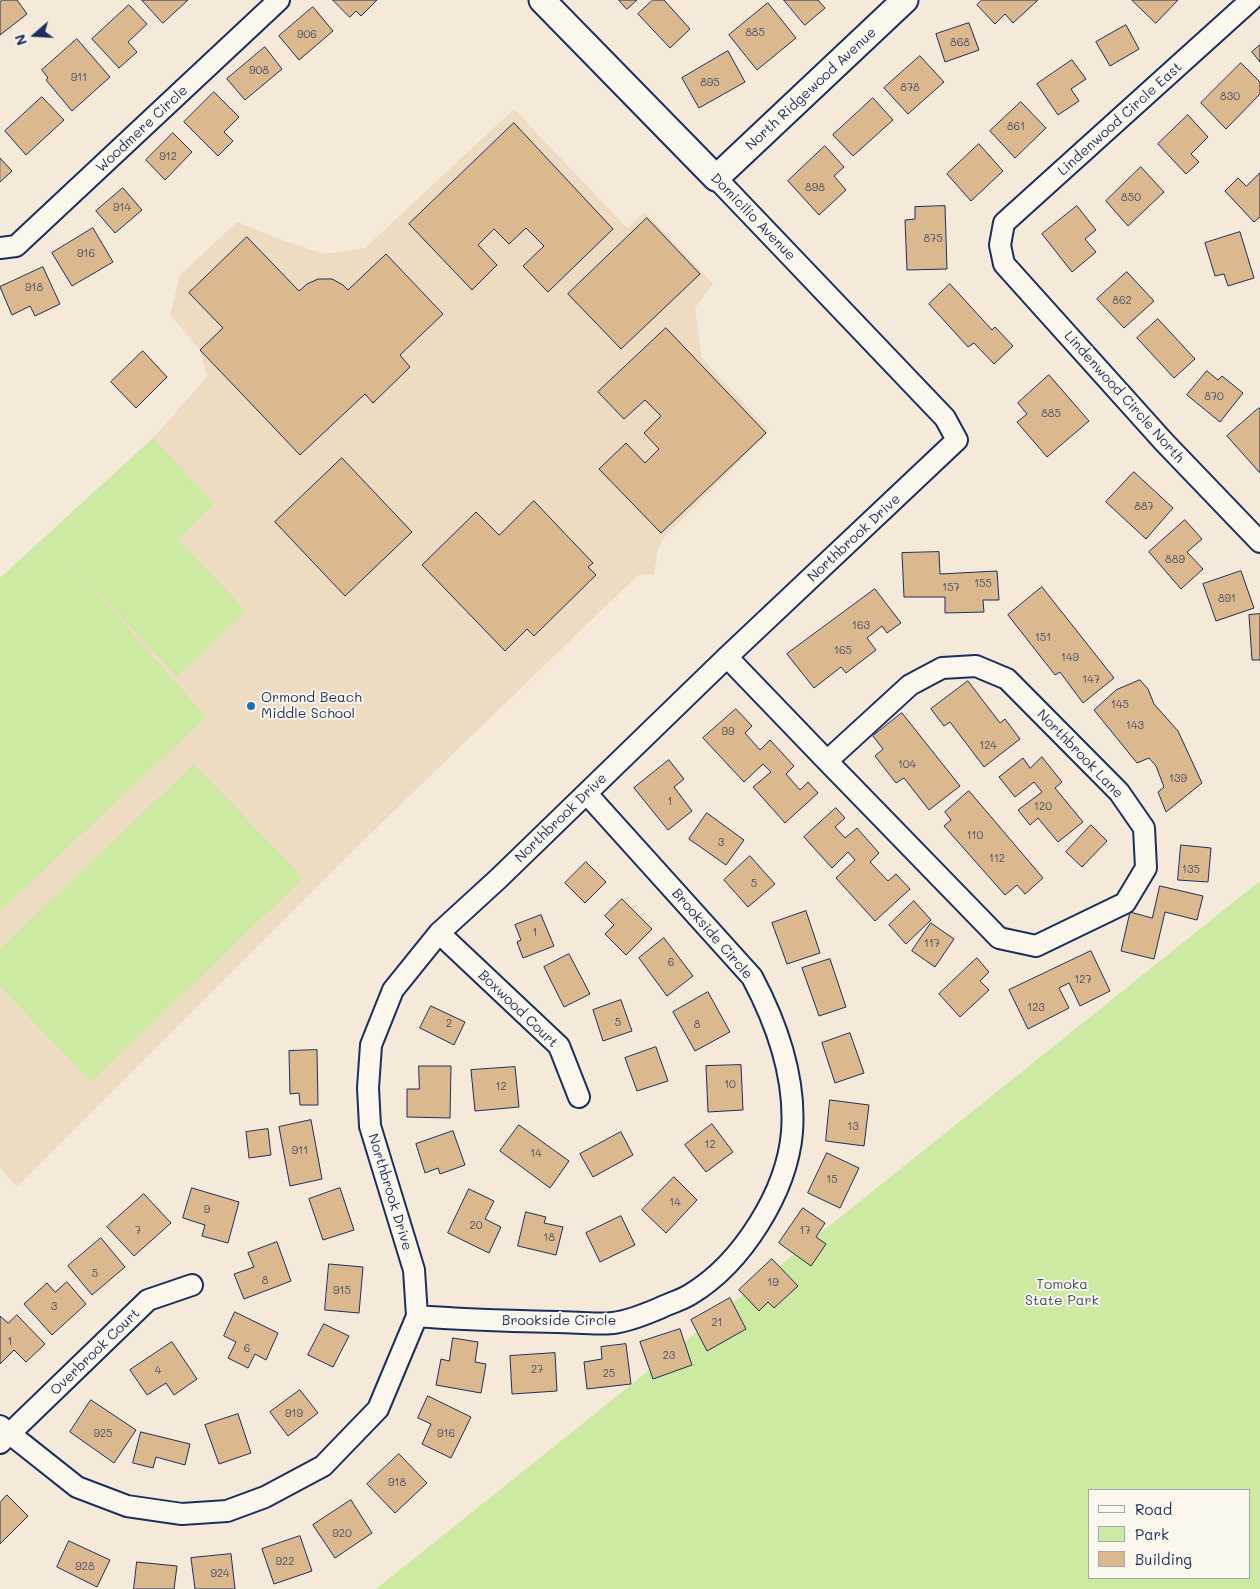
<!DOCTYPE html>
<html>
<head>
<meta charset="utf-8">
<style>
	body { margin:0 }
	#map { position:relative; width:1260px; height:1589px; overflow:hidden; background:#f5ead9; font-family:Mali,sans-serif }
	canvas { display:block }
	.legend { position:absolute; left:1088px; top:1489px; width:162px; height:90px; box-sizing:border-box; background:#fbf7ec; border:1px solid #a1a7b3; margin:0; padding:6px 9px; list-style:none; font-size:15px; color:#1b2f5e }
	.legend li { display:flex; align-items:center; gap:10px; height:25px }
	.legend b { width:25px; border:1px solid #a1a7b3 }
	.north { position:absolute; left:10px; top:10px; width:50px; height:50px; -webkit-text-stroke:4px #fbf7ec; paint-order:stroke; rotate:251deg; font-size:14px; font-weight:700; line-height:20px; text-align:center; color:#1b2f5e }
	.north::after { content:''; display:block; margin:auto; width:18px; height:22px; background:#1b2f5e; clip-path:polygon(50% 0,100% 100%,50% 72%,0 100%) }
</style>
</head>
<body>
<div id="map">
<canvas width="1260" height="1589"></canvas>
<ul class="legend">
<li><b style="height:6px;background:#fbf7ec"></b>Road</li>
<li><b style="height:14px;background:#cceaa1"></b>Park</li>
<li><b style="height:14px;background:#dbb88d"></b>Building</li>
</ul>
<div class="north">N</div>
</div>
<script>
const c = document.querySelector('canvas').getContext('2d');
c.lineJoin = 'round';
function fill(path, color) { c.fillStyle = color; c.fill(path, 'evenodd'); }
function strokePath(path, color, width, dash) { c.strokeStyle = color; c.lineWidth = width; c.lineCap = dash ? 'butt' : 'round'; c.setLineDash(dash || []); c.stroke(path); }
function drawText(font, color, halo, rows, align = 'center') {
  c.font = font + ' Mali,sans-serif'; c.lineWidth = 4; c.setLineDash([]); c.textBaseline = 'middle'; c.strokeStyle = halo; c.fillStyle = color; for (const [text, x, y, turn = 0] of rows) {
    c.save(); c.translate(x, y); c.rotate((+turn || 0) * Math.PI / 180); c.textAlign = isNaN(turn) ? turn : align; if (halo) c.strokeText(text, 0, 0); c.fillText(text, 0, 0); c.restore();
  }
}
const built = new Path2D(`
	M514 109 627 228 645 212 713 284 695 308 702 358 769 431 665 537 658 548 654 574 638 575 370 834 17 1187 0 1167V578L153 438 207 377 200 350 170 315 180 275 237 222 273 237 324 254 365 248Z`);
const green = new Path2D(`
	M153 438 214 504 178 539 246 611 177 677 67 559 206 717 0 911V578Z
	M194 764 303 878 91 1082 0 986V949Z
	M1260 881V1589H376ZM1089 1490H1249V1578H1089Z`);
const building = new Path2D(`
	M3 0H17L27 14 0 35V2Z
	M142 0H188L163 23Z
	M333 0H377L361 16 356 11 350 17Z
	M619 0H637L627 9Z
	M653 0H664L690 29 670 48 638 14Z
	M784 0H818L825 8 805 25Z
	M982 0H1038L1013 23 1005 14 995 24 977 5Z
	M1132 0H1178L1156 23Z
	M768 3 796 38 757 70 729 35Z
	M129 5 147 24 128 42 137 52 119 68 92 39Z
	M313 7 333 31 299 60 279 36Z
	M969 23 979 50 945 62 936 34Z
	M1126 25 1139 49 1110 66 1096 42Z
	M77 39 110 77 72 111 46 80 48 78 42 70Z
	M1260 45V62L1252 52Z
	M265 47 282 69 245 100 227 79Z
	M728 51 745 82 699 108 682 78Z
	M920 56 944 82 908 114 884 88Z
	M1072 60 1086 79 1071 89 1079 101 1058 115 1037 84Z
	M1241 63 1260 82V94L1226 129 1201 103Z
	M214 92 239 117 224 132 233 141 218 156 184 122Z
	M42 97 64 120 26 155 5 131Z
	M873 98 893 120 853 156 833 135Z
	M1021 102 1046 128 1015 158 990 131Z
	M1188 115 1208 137 1191 154 1199 162 1186 174 1158 144Z
	M514 123 613 229 548 292 523 266 544 246 526 228 509 244 494 229 478 245 497 265 472 290 409 224Z
	M173 133 192 152 165 180 146 160Z
	M979 144 1003 171 971 201 947 174Z
	M825 146 844 167 834 176 846 190 819 215 788 181Z
	M0 158 12 171 0 182Z
	M1141 167 1164 192 1128 226 1106 201Z
	M1260 173V217L1254 222 1225 191 1238 178 1246 186Z
	M123 188 142 210 115 233 96 211Z
	M945 206 947 269 907 270 905 220 915 219V207Z
	M1077 206 1096 230 1085 239 1096 252 1072 272 1042 234Z
	M647 218 700 274 621 349 568 294Z
	M93 228 113 262 72 286 52 253Z
	M1240 232 1254 278 1228 286 1224 274 1215 276 1205 243Z
	M247 237 299 291 307 284 318 279H332L343 285 348 290 386 254 443 314 400 355 410 367 373 403 365 394 300 455 200 350 223 328 189 293Z
	M43 267 60 304 35 316 30 306 12 315 0 287Z
	M1127 272 1154 301 1124 328 1097 299Z
	M950 284 992 330 995 327 1013 346 994 364 974 343 968 347 929 304Z
	M1158 319 1195 359 1174 378 1137 338Z
	M666 328 766 433 661 533 599 469 626 443 645 463 659 449 644 433 661 416 645 400 624 419 598 392Z
	M143 351 167 377 136 408 111 382Z
	M1207 371 1218 380 1222 376 1243 393 1220 422 1187 395Z
	M1049 375 1089 421 1047 457 1017 422 1027 414 1018 403Z
	M1259 408 1260 409V473L1227 436Z
	M342 458 412 532 345 596 275 522Z
	M1134 472 1173 508 1146 539 1106 502Z
	M534 501 593 563 588 567 596 575 534 636 527 629 505 651 422 565 476 512 499 535Z
	M1185 520 1202 539 1187 552 1203 569 1181 589 1149 552Z
	M939 552 940 574 997 571 999 600H983L984 612 945 613V597H904L902 553Z
	M1241 571 1254 608 1216 621 1203 584Z
	M1042 587 1114 678 1083 703 1060 672 1055 675 1008 615Z
	M875 589 901 623 887 633 882 626 867 638 876 650 846 673 841 667 814 688 787 654Z
	M1260 614V660H1252L1249 615Z
	M1140 680 1148 689 1154 704 1178 731 1202 783 1166 812 1158 792 1164 787 1156 766 1149 758 1137 763 1094 710 1116 690Z
	M968 681 1000 723 1005 719 1020 739 984 767 950 722 944 726 931 709Z
	M736 709 752 726 745 733 760 750 770 740 794 766 786 774 800 790 808 782 818 793 785 823 753 787 771 772 763 764 744 782 703 738Z
	M902 713 960 786 929 810 904 778 896 783 875 756 883 749 873 736Z
	M1042 757 1062 782 1055 788 1083 822 1058 842 1038 818 1030 825 1018 810 1042 792 1034 782 1015 797 999 777 1023 758 1030 768Z
	M669 760 684 779 674 787 692 811 668 830 634 788Z
	M969 791 1043 878 1025 894 1017 885 1005 895 944 826 951 820 945 812Z
	M836 808 845 818 835 827 845 838 857 828 879 853 870 862 888 881 896 874 910 889 875 921 836 878 855 860 848 852 832 868 804 837Z
	M707 813 744 840 726 865 689 839Z
	M1091 825 1107 841 1082 867 1066 852Z
	M1181 845 1211 848 1208 882 1178 880Z
	M750 856 775 884 748 907 724 880Z
	M586 862 606 882 585 903 565 883Z
	M1160 886 1203 896 1197 920 1165 912 1154 959 1121 951 1130 912 1152 918Z
	M622 899 652 929 626 955 605 934 614 925 605 916Z
	M914 901 931 920 906 944 889 925Z
	M806 911 820 953 787 964 772 923Z
	M541 915 554 946 523 958 517 942 521 940 515 925Z
	M931 923 954 939 935 967 912 951Z
	M664 938 693 976 667 996 639 958Z
	M1091 951 1110 991 1080 1006 1069 983 1059 988 1069 1008 1028 1029 1009 990Z
	M569 954 590 994 564 1007 544 967Z
	M977 958 989 972 980 981 989 990 960 1017 939 994Z
	M830 959 846 1007 819 1016 802 968Z
	M708 992 730 1032 695 1051 673 1012Z
	M621 1000 632 1031 603 1041 593 1010Z
	M431 1006 465 1022 454 1045 420 1028Z
	M850 1033 864 1073 835 1083 822 1043Z
	M656 1047 668 1081 637 1091 625 1058Z
	M317 1050 318 1105H300L299 1093 290 1094 289 1051Z
	M741 1065 743 1110 708 1112 706 1066Z
	M419 1066H451L450 1118 407 1117V1089H419Z
	M515 1067 519 1107 475 1111 471 1070Z
	M830 1100 869 1105 864 1146 826 1141Z
	M311 1120 322 1179 290 1186 279 1127Z
	M712 1124 733 1152 706 1172 685 1145Z
	M519 1125 569 1161 550 1188 500 1151Z
	M268 1129 271 1155 249 1158 246 1132Z
	M453 1131 465 1165 440 1174 438 1168 425 1173 416 1144Z
	M621 1132 633 1155 593 1177 580 1154Z
	M827 1153 859 1168 840 1208 808 1193Z
	M674 1177 697 1200 666 1233 642 1210Z
	M192 1188 239 1202 228 1243 202 1236 205 1225 183 1218Z
	M340 1188 354 1230 323 1240 309 1199Z
	M469 1189 494 1201 485 1219 501 1227 489 1253 448 1233Z
	M144 1194 171 1223 134 1256 107 1227Z
	M803 1208 825 1223 816 1237 826 1244 811 1266 779 1243Z
	M526 1212 546 1217 544 1223 563 1227 556 1255 518 1246Z
	M621 1216 635 1245 600 1262 586 1233Z
	M101 1238 125 1267 92 1295 68 1266Z
	M277 1242 291 1281 244 1299 234 1274 254 1267 248 1253Z
	M772 1259 798 1286 774 1308 768 1302 759 1311 739 1290Z
	M329 1264 363 1267 359 1313 325 1310Z
	M67 1282 86 1304 52 1335 24 1304 47 1283 55 1292Z
	M730 1298 746 1329 707 1351 691 1320Z
	M235 1312 278 1333 266 1360 255 1354 248 1368 228 1358 236 1342 224 1336Z
	M17 1315 45 1344 26 1362 14 1350 0 1364V1316L8 1323Z
	M324 1324 349 1336 333 1367 308 1355Z
	M680 1329 692 1365 653 1379 640 1342Z
	M453 1338 478 1342 475 1362 486 1364 481 1393 436 1385 441 1359 449 1361Z
	M172 1342 197 1379 174 1395 166 1383 147 1395 130 1370Z
	M626 1344 631 1384 587 1389 584 1362 602 1359 601 1347Z
	M555 1353 557 1391 512 1394 510 1356Z
	M300 1390 318 1413 288 1436 270 1412Z
	M428 1396 471 1417 451 1458 422 1444 431 1424 418 1418Z
	M91 1400 136 1430 114 1463 70 1432Z
	M238 1414 251 1453 219 1464 205 1425Z
	M141 1432 190 1444 185 1465 156 1457 153 1468 133 1463Z
	M399 1454 427 1483 395 1513 367 1484Z
	M7 1495 28 1516 0 1544V1503Z
	M351 1500 372 1533 335 1558 313 1525Z
	M300 1536 312 1571 274 1584 262 1549Z
	M69 1541 110 1560 97 1587 57 1567Z
	M231 1554 235 1589H195L191 1558Z
	M137 1562 177 1566 174 1589H134Z`);
const minor = new Path2D(`
	M1251 0 1004 223 1000 245 1004 264 1164 442 1260 542
	M0 248 16 246 279 0
	M727 657 827 761
	M976 666 1007 679 1119 792 1144 828 1146 868 1125 903 1036 946 999 938 827 761 910 685 942 668Z
	M439 933 559 1046 579 1097
	M417 1316C464 1320 510 1321 557 1322 575 1322 595 1325 613 1323 629 1321 646 1314 660 1308 670 1303 682 1300 691 1294 742 1263 787 1192 792 1132 796 1078 777 1024 752 977L587 794
	M0 1426 77 1487 127 1506 182 1514 227 1511 265 1497 323 1466 378 1409 417 1316 414 1270 370 1126 368 1088 371 1045 393 990 439 933 498 879 727 657 957 440 945 418 716 178
	M0 1443 148 1300 192 1285`);
const tertiary = new Path2D(`
	M542 0 716 178 905 0`);
const markers = [
	[251,706,5,"#1f6fb2"]
];
const numberNames = [
	["885",755,33],
	["906",307,35],
	["868",960,43],
	["908",259,71],
	["911",79,78],
	["895",710,83],
	["878",910,88],
	["830",1230,97],
	["861",1016,127],
	["912",168,157],
	["898",815,188],
	["850",1131,198],
	["914",122,208],
	["875",933,239],
	["916",86,254],
	["918",34,288],
	["862",1122,301],
	["870",1214,397],
	["885",1051,414],
	["887",1144,507],
	["889",1175,560],
	["155",983,584],
	["157",951,588],
	["891",1227,599],
	["163",861,626],
	["151",1043,638],
	["165",843,651],
	["149",1070,658],
	["147",1091,680],
	["145",1120,705],
	["143",1135,726],
	["99",728,732],
	["124",988,746],
	["104",907,765],
	["139",1178,779],
	["1",670,802],
	["120",1043,807],
	["110",975,836],
	["3",721,843],
	["112",997,859],
	["135",1191,870],
	["5",754,884],
	["1",535,933],
	["117",932,944],
	["6",671,963],
	["127",1083,980],
	["123",1036,1008],
	["5",618,1023],
	["2",449,1024],
	["8",697,1025],
	["10",730,1085],
	["12",501,1087],
	["13",853,1127],
	["12",710,1145],
	["911",300,1151],
	["14",536,1154],
	["15",832,1180],
	["14",675,1203],
	["9",207,1210],
	["20",476,1226],
	["7",138,1231],
	["17",805,1231],
	["18",549,1238],
	["5",95,1274],
	["8",265,1281],
	["19",773,1283],
	["915",342,1291],
	["3",54,1307],
	["21",717,1323],
	["1",10,1342],
	["6",247,1349],
	["23",669,1356],
	["27",537,1370],
	["4",158,1371],
	["25",609,1374],
	["919",294,1414],
	["925",103,1434],
	["916",446,1434],
	["918",397,1483],
	["920",342,1534],
	["922",285,1562],
	["928",85,1567],
	["924",220,1574]
];
const streetNames = [
	["North Ridgewood Avenue",811,89,-43],
	["Lindenwood Circle East",1120,119,-42],
	["Woodmere Circle",142,129,-43],
	["Domicilio Avenue",753,217,46],
	["Lindenwood Circle North",1124,397,48],
	["Northbrook Drive",854,538,-43],
	["Northbrook Lane",1080,754,46],
	["Northbrook Drive",561,818,-44],
	["Brookside Circle",712,934,49],
	["Boxwood Court",518,1009,44],
	["Northbrook Drive",390,1192,73],
	["Brookside Circle",559,1321],
	["Overbrook Court",95,1352,-44]
];
const poiNames = [
	["Ormond Beach",261,698],
	["Middle School",261,714]
];
const parkNames = [
	["Tomoka",1062,1285],
	["State Park",1062,1301]
];
fill(built, '#eddbc2');
fill(green, '#cceaa1');
fill(building, '#dbb88d');
strokePath(building, '#1b2f5e', 1);
strokePath(minor, '#1b2f5e', 24);
strokePath(tertiary, '#1b2f5e', 29);
strokePath(minor, '#fbf7ec', 20);
strokePath(tertiary, '#fbf7ec', 25);
for (const [x, y, r, color] of markers) { const dot = new Path2D(); dot.arc(x, y, r, 0, 2 * Math.PI); c.fillStyle = color; c.fill(dot); strokePath(dot, '#fbf7ec', 2); }
drawText('11px', '#4b516a', null, numberNames);
drawText('14px', '#1b2f5e', '#fbf7ec', streetNames);
drawText('14px', '#1b2f5e', '#fbf7ec', poiNames, 'left');
drawText('14px', '#3e546b', '#fbf7ec', parkNames);
</script>
</body>
</html>
